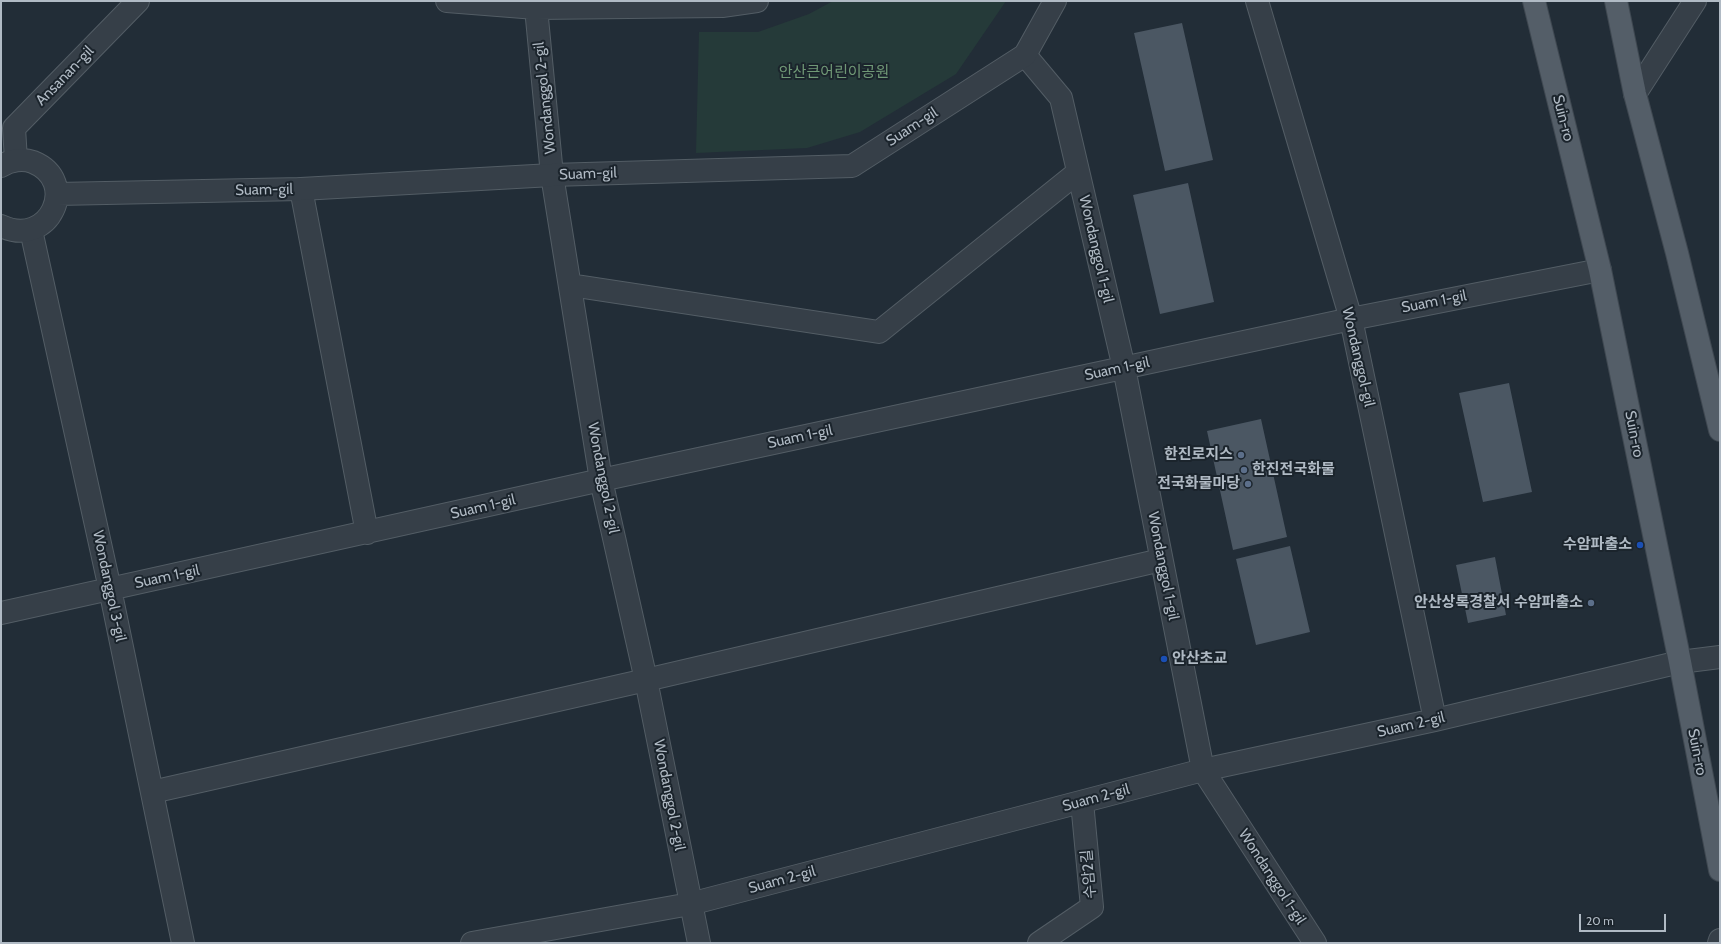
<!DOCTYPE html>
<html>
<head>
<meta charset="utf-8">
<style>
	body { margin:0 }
	#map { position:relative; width:1721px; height:944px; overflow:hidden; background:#222d37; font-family:Cabin,sans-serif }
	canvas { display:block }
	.frame { position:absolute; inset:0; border:2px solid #b0bac4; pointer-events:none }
	.scale { position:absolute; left:1579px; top:914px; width:87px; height:18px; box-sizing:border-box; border:2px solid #b0bac4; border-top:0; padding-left:5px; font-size:12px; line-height:14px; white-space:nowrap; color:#b0bac4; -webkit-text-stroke:3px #1b242c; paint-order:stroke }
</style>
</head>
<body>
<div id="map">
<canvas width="1721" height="944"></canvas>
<div class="frame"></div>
<div class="scale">20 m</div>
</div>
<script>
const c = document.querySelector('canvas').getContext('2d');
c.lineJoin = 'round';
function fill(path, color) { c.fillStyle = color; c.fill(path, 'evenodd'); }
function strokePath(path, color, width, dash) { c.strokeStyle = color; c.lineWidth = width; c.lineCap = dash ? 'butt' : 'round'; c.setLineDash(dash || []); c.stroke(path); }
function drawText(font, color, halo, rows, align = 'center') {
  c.font = font + ' Cabin,"Noto Sans KR",sans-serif'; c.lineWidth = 4; c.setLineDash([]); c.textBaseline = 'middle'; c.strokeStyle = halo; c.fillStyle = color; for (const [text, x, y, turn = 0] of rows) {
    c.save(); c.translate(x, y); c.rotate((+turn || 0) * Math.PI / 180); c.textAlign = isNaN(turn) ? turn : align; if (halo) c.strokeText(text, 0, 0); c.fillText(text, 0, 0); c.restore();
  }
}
const green = new Path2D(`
	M833 1H1006L956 74 860 132 807 148 696 153 699 32H758L809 14Z`);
const building = new Path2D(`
	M1182 23 1213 160 1165 171 1134 33Z
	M1188 183 1214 302 1160 314 1133 195Z
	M1509 383 1532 492 1483 502 1459 393Z
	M1261 419 1287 537 1233 550 1207 431Z
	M1290 546 1310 632 1256 645 1236 559Z
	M1495 557 1506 615 1468 623 1456 565Z`);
const minor = new Path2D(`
	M447 1 536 8 722 6 757 1
	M1257 1 1351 319 1435 720
	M536 8 552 175 601 480 646 680 699 943
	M1025 55 1061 98 1124 368 1203 770 1315 943
	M1635 94 1695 1
	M16 160 14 128 138 1
	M301 189 367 533
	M31 230 110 589 183 943
	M570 285 879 332 1078 172
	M1 613 601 480 1351 319 1600 270
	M152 792 646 680 1161 560
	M472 943 690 904 1203 770 1435 720 1680 662 1720 657
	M1039 943 1092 907 1082 802
	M1719 943 1720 940`);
const tertiary = new Path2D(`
	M1 166C10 160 23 158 33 162 80 181 50 249 1 226
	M57 194 301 189 552 175 852 166 1025 55 1055 1`);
const primary = new Path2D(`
	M1534 1 1600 270 1680 662 1720 870
	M1616 1 1635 94 1677 253 1720 430`);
const markers = [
	[1241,455,4,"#5c6f8a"],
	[1244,470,4,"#5c6f8a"],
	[1248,484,4,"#5c6f8a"],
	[1640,545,4,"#1a4fb4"],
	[1591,603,4,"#5c6f8a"],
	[1164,659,4,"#1a4fb4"]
];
const parkNames = [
	["안산큰어린이공원",834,73]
];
const streetNames = [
	["Ansanan-gil",65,76,-46],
	["Wondanggol 2-gil",545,98,-96],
	["Suin-ro",1563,118,76],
	["Suam-gil",912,127,-33],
	["Suam-gil",588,174,-2],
	["Suam-gil",264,190,-1],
	["Wondanggol 1-gil",1096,249,77],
	["Suam 1-gil",1434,302,-11],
	["Wondanggol-gil",1358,357,77],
	["Suam 1-gil",1117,369,-12],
	["Suin-ro",1634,434,79],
	["Suam 1-gil",800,437,-12],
	["Wondanggol 2-gil",603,478,79],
	["Suam 1-gil",483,507,-13],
	["Wondanggol 1-gil",1163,566,79],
	["Suam 1-gil",167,577,-12],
	["Wondanggol 3-gil",109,586,78],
	["Suam 2-gil",1411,725,-13],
	["Suin-ro",1697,752,79],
	["Wondanggol 2-gil",669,795,79],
	["Suam 2-gil",1096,798,-15],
	["수암2길",1089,874,-95],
	["Wondanggol 1-gil",1272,877,57],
	["Suam 2-gil",782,880,-15]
];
const poiNames = [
	["한진로지스",1233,455],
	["한진전국화물",1252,470,"left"],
	["전국화물마당",1240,484],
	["수암파출소",1632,545],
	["안산상록경찰서 수암파출소",1583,603],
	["안산초교",1172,659,"left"]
];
fill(green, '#253a39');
fill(building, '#4b5763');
strokePath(minor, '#535d65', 24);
strokePath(tertiary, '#535d65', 24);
strokePath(primary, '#3f4851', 24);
strokePath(minor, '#363f48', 22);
strokePath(tertiary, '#363f48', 22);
strokePath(primary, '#545e68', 22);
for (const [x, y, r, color] of markers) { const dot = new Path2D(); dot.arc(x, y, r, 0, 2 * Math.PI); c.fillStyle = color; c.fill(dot); strokePath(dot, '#1b242c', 1.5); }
drawText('15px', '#709876', '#1b242c', parkNames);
drawText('15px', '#b0bac4', '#1b242c', streetNames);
drawText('bold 15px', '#b0bac4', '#1b242c', poiNames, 'right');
</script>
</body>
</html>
